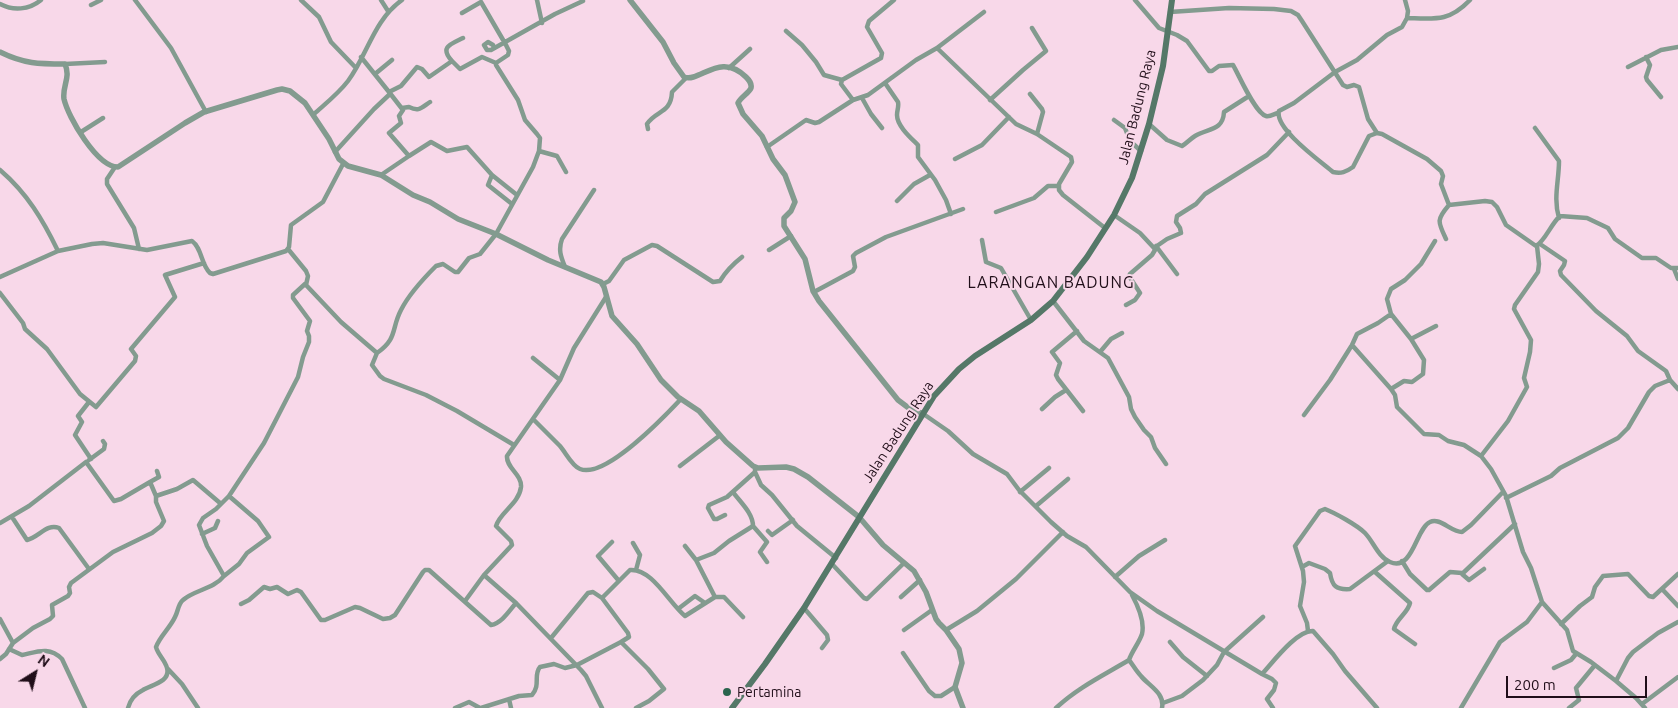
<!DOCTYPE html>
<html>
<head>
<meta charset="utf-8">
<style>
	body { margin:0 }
	#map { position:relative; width:1678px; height:708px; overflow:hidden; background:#f8d8e9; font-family:Ubuntu,sans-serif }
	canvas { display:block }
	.north { position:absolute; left:10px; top:648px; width:50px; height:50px; -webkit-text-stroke:4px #f8d8e9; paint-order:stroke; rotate:36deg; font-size:14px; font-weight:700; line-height:20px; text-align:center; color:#200e19 }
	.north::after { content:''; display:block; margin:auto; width:18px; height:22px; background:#200e19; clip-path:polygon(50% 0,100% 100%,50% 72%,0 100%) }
	.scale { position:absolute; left:1506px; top:676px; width:141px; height:22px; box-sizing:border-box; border:2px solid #200e19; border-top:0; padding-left:6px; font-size:15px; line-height:18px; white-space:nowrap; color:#200e19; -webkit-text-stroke:4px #f8d8e9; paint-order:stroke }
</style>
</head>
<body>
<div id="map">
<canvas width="1678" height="708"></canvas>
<div class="north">N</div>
<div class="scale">200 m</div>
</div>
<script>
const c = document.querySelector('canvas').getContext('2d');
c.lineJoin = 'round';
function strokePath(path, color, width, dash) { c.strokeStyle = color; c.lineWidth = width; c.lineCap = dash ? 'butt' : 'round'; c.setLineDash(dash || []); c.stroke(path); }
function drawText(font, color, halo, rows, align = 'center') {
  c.font = font + ' Ubuntu,sans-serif'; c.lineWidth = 4; c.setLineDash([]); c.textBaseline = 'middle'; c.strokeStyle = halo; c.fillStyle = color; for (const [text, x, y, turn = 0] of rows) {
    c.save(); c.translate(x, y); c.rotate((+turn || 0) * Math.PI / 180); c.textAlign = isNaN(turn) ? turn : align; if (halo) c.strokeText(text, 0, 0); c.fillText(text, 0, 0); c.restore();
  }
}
const minor = new Path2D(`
	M135 0 171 48 206 112
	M301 0 319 17 331 42 356 68
	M381 0 388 11
	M537 0 542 23
	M1135 0 1159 28 1177 35 1187 41 1209 71H1212L1219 66 1233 65C1239 75 1255 113 1266 116 1270 117 1274 114 1278 113
	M1405 0 1408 11 1407 18 1402 27 1387 35 1357 60 1335 72 1294 103 1279 111C1274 128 1320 161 1333 172 1341 174 1346 172 1353 167L1369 136 1377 133 1382 134 1427 159 1441 171 1443 176 1441 184 1449 205 1485 201 1492 202 1497 207 1506 225 1536 246C1545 241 1551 224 1560 216L1587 218 1608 228 1615 239 1642 258H1656L1671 268H1678
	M0 4C13 11 29 10 41 0
	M91 5 101 0
	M1170 12 1229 8 1274 9 1291 11 1298 15 1302 21 1343 85 1347 87 1354 85 1359 87 1368 119 1377 133
	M1407 18C1435 19 1449 22 1470 0
	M786 31 802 45 816 62 824 75 842 80
	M494 48 493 45 488 42 484 45 487 50H491L555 14 583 1
	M937 48 984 12
	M361 57 389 92 401 86 417 67 422 69 429 77 452 61 460 69 482 57 496 63
	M1646 57 1650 65 1646 77 1647 80 1661 97
	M452 61C439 47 451 44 463 38
	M65 64 105 62
	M1628 67 1661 50 1678 47
	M729 68 750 49
	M375 74 392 60
	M885 83 898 102C899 107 897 110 897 115 897 126 911 138 918 145V157L935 180 946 200 951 214
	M1030 94 1042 109 1043 112 1037 134
	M862 98 871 114 882 128
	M853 100 841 84 842 80 881 58 882 53 867 27 869 21 894 0
	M990 100 1023 70 1046 51 1032 28
	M402 108 409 107C419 112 421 108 430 102
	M314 114C325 104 338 94 348 81 368 54 373 21 402 0
	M1114 120 1125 128 1130 141 1141 151
	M1149 124 1167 140 1182 146C1187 143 1190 139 1195 136 1208 128 1223 131 1224 112L1249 96
	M1535 128 1559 161C1559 181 1553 198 1559 218
	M648 129 647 124C656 110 671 114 672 92L686 78
	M81 132 103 118
	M767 147 806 120 815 123 819 122 853 100 868 95 916 60 937 48 1016 124 1037 134 1071 157 1072 162 1059 184V190L1063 195 1105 228
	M539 151 557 156 566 172
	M335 152 374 109 390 94
	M409 156 431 142 447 151 467 147 492 175 517 195
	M955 159 982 145 1009 117
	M115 167 107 179V184L134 228 139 249
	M0 170C27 193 43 220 58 251
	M381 175 409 156 389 133 401 123 399 116 403 110 389 92
	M492 175 488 185 512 204
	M897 201 914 184 930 175
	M996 212 1034 198 1048 186H1059
	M1114 215 1140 233 1154 248 1167 239 1181 233 1180 228 1176 222 1177 216 1196 204 1205 194 1267 155 1289 132
	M1446 239C1438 222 1436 220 1449 205
	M982 240 986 262 1001 268 1031 320
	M1540 244 1565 261 1564 265 1560 271 1561 275 1596 311 1627 336 1638 351 1666 371 1670 380
	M1156 246 1177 274
	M1537 246 1539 264 1538 272 1515 305 1514 309 1531 340 1530 352 1524 378 1527 387 1508 421 1481 456 1491 469 1506 496 1523 552 1531 568 1542 602 1567 630 1573 651 1591 662 1616 681 1636 698 1645 708
	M288 249 306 271 308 276 306 285 341 322 377 353 372 365 380 376 384 379 426 395 457 411 514 445
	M769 250 791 236
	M565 267C561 257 558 250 562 239L594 190
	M1674 269 1678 279
	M0 277 58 251 92 244 103 243 147 250 192 241C202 248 201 265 210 273L213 274 286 251 289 247 291 225 323 202 343 164
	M603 284 609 281 624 260 652 245 657 246 713 282 720 281C726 271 733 264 742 257
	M814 292 853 271 855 267 853 256 856 253 886 237 963 209
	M0 293 23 323 25 329 47 349 80 394 96 407 135 361 136 356 131 349 175 297 165 275 204 263
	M1053 301 1084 341 1108 358 1129 397 1131 409 1135 417 1144 430 1151 437 1155 448 1166 464
	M1126 305 1135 300 1140 293 1129 276 1130 274 1152 255 1155 250 1154 248
	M1391 314 1387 299 1391 289 1405 280 1421 264 1435 241
	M1077 331 1052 352 1060 363 1056 375 1058 379 1083 411
	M1352 345 1391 389 1395 395 1397 407 1424 434 1439 435 1448 441 1464 445 1481 456
	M1100 352 1111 339 1122 333
	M377 353C398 338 391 329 401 310 409 294 423 279 436 266L443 264 455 272H458L469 258 480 254 496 234 533 167 539 151 540 138 537 134 525 120 518 100 496 65V63L508 55 509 51 506 45 481 2 462 13
	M533 358 560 380
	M1391 389 1404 381 1412 382 1423 374 1424 360 1411 339
	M89 402 78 416 82 422 75 435 91 459
	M1042 409 1055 397 1066 390
	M922 413 948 431 973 454 1007 474 1019 490 1051 522 1067 536 1086 547 1130 592 1157 611 1262 674C1273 662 1297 630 1313 631L1333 654 1345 671 1377 708
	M1304 415 1330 380 1352 345 1357 334 1378 323 1391 314 1411 339 1436 326
	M533 419C542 428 551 437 560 446 566 453 572 466 580 469 605 479 665 416 681 399
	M89 460 104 449 105 444 103 441
	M680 466 719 436
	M755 467V472L761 485 772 495 797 526 836 558
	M150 482 159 477 157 471
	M1020 492 1049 468
	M1506 498 1551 476 1560 468 1618 438 1628 428 1649 392 1655 386 1670 380 1678 389
	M1036 506 1068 479
	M725 515 717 519H714L708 508 709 505 727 497 755 472
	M12 517 27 540C39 537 47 523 59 528L89 569
	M0 523 29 506 86 462 114 501 121 499 150 482 156 496
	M753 526 767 542 760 552 767 562
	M768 531 772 535 793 520
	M202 534 215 528 218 521
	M612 542 598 556 619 581
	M633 543 640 555 636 570
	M696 560 714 553 729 541 753 526C753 513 740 502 733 492
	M1402 561 1410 574 1427 590H1429L1450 572 1462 573
	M832 564 864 598 867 599 904 563
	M1302 567 1309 563 1325 569 1330 573C1332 586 1336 590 1350 589L1388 561
	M1484 569 1469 580 1462 574 1515 524
	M1375 572 1410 603C1408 613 1396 619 1394 629L1415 644
	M484 575 516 603
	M224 576 239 564 247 553 269 537 258 521 229 496
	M1115 577 1139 556 1165 540
	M1662 589 1678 606
	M1132 595C1138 606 1145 621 1142 634 1139 643 1132 651 1129 660 1133 665 1136 671 1141 676 1149 686 1165 693 1162 708
	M715 597H724L743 617
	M901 597 920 580
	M602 598 628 633 629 637 621 642 648 669 664 689 649 701 636 708
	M465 601 484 575 512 545 511 541 496 526C500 512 519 504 521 487 522 474 506 468 507 456L560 380 574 348 606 297
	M241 604 249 600 264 587 270 589 277 587 288 594 297 590 301 592 321 620H325L355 607 360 608 383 619 390 618 395 615 423 572 425 570H429L491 625C502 623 509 611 516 603L581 670 586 676 602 708
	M804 608 827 635 828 640 822 648
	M678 609 695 596 705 603
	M0 619 13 643
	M1561 624 1580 606 1592 597 1595 587 1603 576 1628 574 1649 596 1653 597 1678 574
	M904 630 932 610
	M946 630 977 611 1016 579 1063 532
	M1308 631 1307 623 1300 606 1304 582 1303 571 1295 546 1320 511 1325 509C1335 513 1357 525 1365 533 1373 541 1378 557 1390 562 1413 572 1416 528 1430 522 1440 517 1451 532 1462 532L1471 525 1503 492
	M551 638 588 593 593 592 602 598 630 570C652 568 669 603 685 616L715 597 696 560 685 546
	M1170 642 1183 657 1207 676
	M9 649 22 655C37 652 49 646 62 659L85 708
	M903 653 929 691 935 696H941L955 687
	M0 659 6 654 13 643 33 628 50 619 53 616 52 605 68 596 70 593 69 587 71 583 113 552 152 533 161 526 164 521 156 502V496L177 489 193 480 220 503
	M1554 668 1571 660 1576 654
	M168 669 182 684 198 708
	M1262 674 1272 679 1276 683 1274 690 1267 699 1273 708
	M1616 681 1628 658 1633 652 1658 633 1678 622
	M509 699 511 708
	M1163 703 1182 696 1203 680 1217 665 1224 652 1263 617
	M1642 704 1678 677
	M128 708C130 700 135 694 143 690 151 685 171 682 167 668 165 660 158 655 156 647 160 636 170 628 175 617 178 612 178 604 183 600 194 590 214 589 224 576L207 546 199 525 203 518 216 509 229 496 264 443 298 377 303 357 309 342V336L307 331 310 321 293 298V295L305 284
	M455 708 469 702 480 708
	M481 708 519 696 532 695C541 685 533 675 540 667L554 664 565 668 577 665 621 642
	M1056 708C1077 688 1104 675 1129 660
	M1461 708 1500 642 1527 622 1542 602
	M1569 708 1579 700 1576 688 1595 665`);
const tertiary = new Path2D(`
	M630 0 663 42 674 63 684 77C700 83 720 51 746 77 749 80 752 83 751 88 749 93 741 97 738 103L743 114 762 136 773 159 785 175 795 202 791 211 784 218V226L805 259 813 291 819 301 898 400 910 409 922 413
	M0 52C24 64 39 64 65 64 71 78 62 86 64 99 68 117 97 167 118 167L185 123 204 112 277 90 282 89 290 91 305 103 329 139 339 159 348 166 381 175 413 195 430 202 458 219 496 234 548 260 601 282 604 287 612 316 637 344 661 380 678 397 699 411 726 442 753 466 758 468 786 467 794 469 808 477 859 517 883 545 914 571 926 592 936 619 939 623 946 630 959 649 962 663 955 687 963 708`);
const secondary = new Path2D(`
	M732 708 765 664 804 608 934 396 959 369 975 356 1031 320 1053 301 1087 257 1114 215 1132 178 1149 124 1163 66 1172 0`);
const markers = [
	[727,692,5,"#2a644d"]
];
const streetNames = [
	["Jalan Badung Raya",1137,107,-76],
	["Jalan Badung Raya",898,432,-57]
];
const poiNames = [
	["Pertamina",737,692]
];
const quarterNames = [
	["LARANGAN BADUNG",1051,283]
];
strokePath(minor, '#839b8f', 4.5);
strokePath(tertiary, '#839b8f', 5.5);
strokePath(secondary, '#557868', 6);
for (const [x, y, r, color] of markers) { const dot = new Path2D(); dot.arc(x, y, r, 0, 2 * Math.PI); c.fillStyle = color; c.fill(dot); strokePath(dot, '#f8d8e9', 2); }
drawText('14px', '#200e19', '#f8d8e9', streetNames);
drawText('14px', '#200e19', '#f8d8e9', poiNames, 'left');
c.letterSpacing = '1px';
drawText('16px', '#200e19', '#f8d8e9', quarterNames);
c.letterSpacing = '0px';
</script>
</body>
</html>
